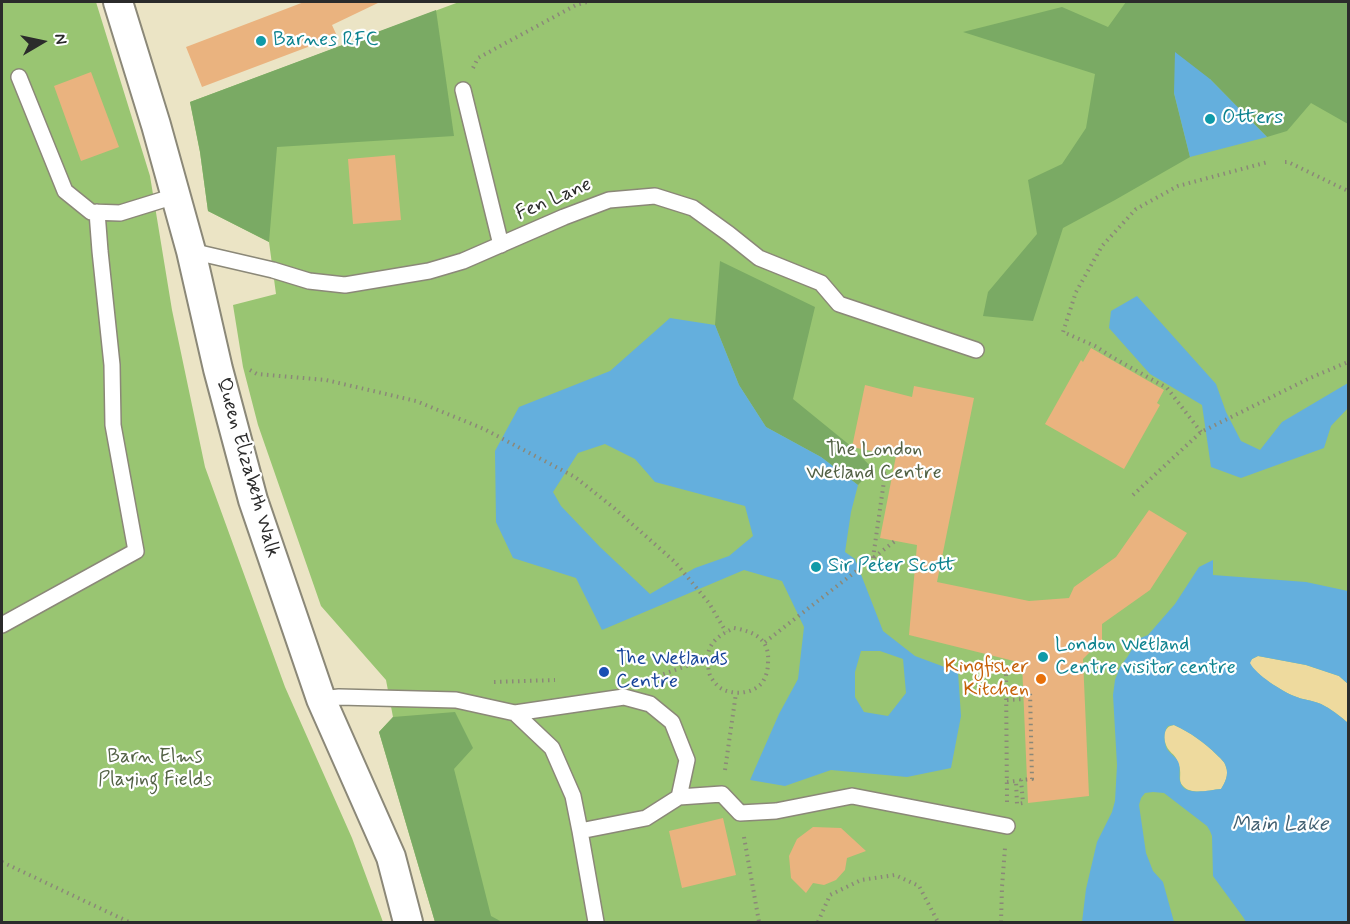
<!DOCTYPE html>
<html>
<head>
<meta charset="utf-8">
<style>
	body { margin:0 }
	#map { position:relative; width:1350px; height:924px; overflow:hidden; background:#ebe4c5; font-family:Mynerve,sans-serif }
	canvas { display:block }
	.frame { position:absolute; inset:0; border:3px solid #2b2b2b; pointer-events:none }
	.north { position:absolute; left:12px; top:12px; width:60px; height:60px; -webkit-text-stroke:4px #fff; paint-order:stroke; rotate:81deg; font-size:16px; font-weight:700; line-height:24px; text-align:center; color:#2b2b2b }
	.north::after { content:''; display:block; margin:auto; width:21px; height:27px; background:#2b2b2b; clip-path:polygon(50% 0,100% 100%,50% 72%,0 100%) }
</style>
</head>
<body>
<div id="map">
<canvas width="1350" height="924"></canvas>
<div class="frame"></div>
<div class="north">N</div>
</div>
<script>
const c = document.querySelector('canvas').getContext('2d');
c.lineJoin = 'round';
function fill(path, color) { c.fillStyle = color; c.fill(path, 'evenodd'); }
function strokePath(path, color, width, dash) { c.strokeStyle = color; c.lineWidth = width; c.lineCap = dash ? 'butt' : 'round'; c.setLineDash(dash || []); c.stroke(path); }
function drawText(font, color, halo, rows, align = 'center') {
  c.font = font + ' Mynerve,sans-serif'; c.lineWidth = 4.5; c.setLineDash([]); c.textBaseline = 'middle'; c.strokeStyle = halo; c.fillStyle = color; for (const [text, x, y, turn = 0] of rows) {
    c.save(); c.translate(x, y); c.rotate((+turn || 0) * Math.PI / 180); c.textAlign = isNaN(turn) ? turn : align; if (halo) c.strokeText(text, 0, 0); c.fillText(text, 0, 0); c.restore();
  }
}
const green = new Path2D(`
	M2 2H96L150 176 172 310 205 467 285 687 352 838 383 922H2Z
	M459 2H1348V922H435L379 732 393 717 386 680 321 606 258 425 243 367 233 305 276 294 269 242 208 211 200 152 190 102Z`);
const forest = new Path2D(`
	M1126 2H1348V124L1311 103 1287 131 1267 137 1210 79 1174 93 1190 157 1115 200 1063 228 1033 321 983 316 988 292 1037 234 1028 180 1062 164 1086 128 1095 74 963 32 1062 7 1108 27Z
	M436 10 454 136 277 147 269 242 208 211 200 152 190 102Z
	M720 261 815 307 793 399 852 447 873 469 858 485 821 457 766 427 739 385 715 325Z
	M455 712 473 748 454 769 491 916 502 922H435L379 732 393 717Z`);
const sand = new Path2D(`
	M1258 656 1306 665 1339 676 1348 684V723C1340 716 1331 709 1321 704 1312 700 1303 700 1294 696 1282 691 1256 675 1249 663L1252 659Z
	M1174 725C1191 733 1204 742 1217 755 1221 759 1225 762 1226 767 1229 775 1225 783 1221 789 1210 790 1193 795 1184 787 1178 782 1181 777 1180 770 1180 767 1178 764 1177 761 1176 756 1173 755 1169 750 1163 742 1161 727 1174 725Z`);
const water = new Path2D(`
	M1175 52 1210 79 1267 137 1190 157 1174 93Z
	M1137 296 1216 384 1226 412 1241 441 1260 450 1282 422 1348 383V408L1331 426 1324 448 1241 478 1211 467 1202 405 1150 374 1109 328 1111 311Z
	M670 318 715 325 739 385 766 427 821 457 858 485 851 512 845 552 855 559 883 631 915 656 958 672 961 716 951 768 907 777 831 770 785 786 750 780 779 714 798 679 804 627 782 581 744 570 602 630 576 578 513 558 496 522 495 451 519 407 610 371ZM605 444 635 459 655 482 745 506 753 536 729 556 695 568 650 594 600 547 561 506 553 492 578 453ZM861 651H880L903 659 906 693 888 716 864 712 855 697V672Z
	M1213 560V575L1306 582 1348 591V684L1339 676 1306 665 1258 656 1252 659 1250 663C1256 675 1282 691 1294 696 1303 700 1312 700 1321 704 1331 709 1340 716 1348 723V922H1246L1243 917 1213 876 1212 836 1210 831 1207 826 1164 793 1153 792 1145 793 1141 798 1139 805 1146 853 1153 871 1163 882 1174 922H1082L1086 889 1097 842 1112 812 1115 801 1117 765 1113 695 1115 680 1120 667 1128 656 1138 639 1148 635 1175 604 1199 567ZM1174 725C1191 733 1204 742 1217 755 1221 759 1225 762 1226 767 1229 774 1225 783 1221 789 1210 790 1191 795 1183 787 1177 781 1181 771 1179 764 1177 757 1171 755 1167 749 1164 742 1163 732 1168 726Z`);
const building = new Path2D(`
	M304 2H380L332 25 337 36 202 87 186 47Z
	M91 72 119 147 81 161 54 86Z
	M395 155 401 220 353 224 348 159Z
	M1091 348 1164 390 1157 403 1160 405 1124 469 1045 424 1081 360 1083 362Z
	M865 385 912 397 914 386 974 398 937 582 1029 601 1069 598 1074 587 1116 557 1149 510 1187 533 1150 590 1102 624V640L1083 659 1089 796 1028 803 1022 663 909 635 917 545 880 538 896 456 852 447Z
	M723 818 736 875 682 888 669 831Z
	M813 827 841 828 866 851 847 858 845 870 836 880 824 885 813 883 806 893 791 878 789 856 797 839Z`);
const path = new Path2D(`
	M473 68 478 58 576 5 587 2
	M1285 162H1288L1348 191
	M250 370 257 374 326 380 416 401 484 429 575 477 614 508 675 562 709 603 726 632
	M1201 432 1167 388 1112 357 1095 346 1063 332 1076 292 1102 246 1136 209 1178 186 1268 162
	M1133 495 1201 432 1310 378 1348 362
	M873 558 885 474 892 477
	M734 628C755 632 770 639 768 663 768 670 766 678 761 684 751 694 734 695 722 689 718 687 715 683 712 679 709 675 709 671 708 666 705 645 717 636 734 628Z
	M765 642 895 541
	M652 678 707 659
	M494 682 555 680
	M1007 700 1024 699
	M725 770 736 693
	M1007 782 1016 781 1017 804 1023 803 1021 780 1032 779 1030 690
	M1007 802 1006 674 1022 663
	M744 837 759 922
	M2 862 129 922
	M818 922 830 895 861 880 895 875 919 886 938 922
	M1001 922 1002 887 1005 848`);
const service = new Path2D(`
	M19 77 65 191 91 212 120 213 175 196
	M463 90 501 245
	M191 251 273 270 309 281 345 285 429 271 463 261 564 217 609 200 655 196 693 208 729 234 759 258 821 283 839 304 976 350
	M2 625 136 551 113 425 112 365 100 251 97 212
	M321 699 339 697 456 700 515 713 624 697 650 704 672 722 687 760 679 797 646 818 580 831
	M515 713 552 748 573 796 580 831 596 922
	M679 797 722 794 740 813 776 811 852 796 1007 826`);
const minor = new Path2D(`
	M118 2 156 125 191 251 218 369 253 500 321 699 391 857 408 922`);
const markers = [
	[261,41,6,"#0f9aa8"],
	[1210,119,6,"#0f9aa8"],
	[816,567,6,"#0f9aa8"],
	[1043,657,6,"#0f9aa8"],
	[604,672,6,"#1a4fb4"],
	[1041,679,6,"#e8710a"]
];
const cultureNames = [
	["Barnes RFC",273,41],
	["Otters",1222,119],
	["Sir Peter Scott",828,567],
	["London Wetland",1055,646],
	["Centre visitor centre",1055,669]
];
const streetNames = [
	["Fen Lane",554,200,-23],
	["Queen Elizabeth Walk",247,468,74]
];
const parkNames = [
	["The London",874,451],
	["Wetland Centre",874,474],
	["Barn Elms",155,758],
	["Playing Fields",155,781]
];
const transitNames = [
	["The Wetlands",616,660],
	["Centre",616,683]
];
const foodNames = [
	["Kingfisher",1029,668],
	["Kitchen",1029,691]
];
const waterNames = [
	["Main Lake",1280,826]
];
fill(green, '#99c572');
fill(forest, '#7aaa64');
fill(sand, '#eeda9e');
fill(water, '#64afdd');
fill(building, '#eab37f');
strokePath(service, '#8b8878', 18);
strokePath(minor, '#8b8878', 32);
strokePath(path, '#8b8878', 4, [1.5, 4.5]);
strokePath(service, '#fff', 15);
strokePath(minor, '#fff', 28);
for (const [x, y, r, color] of markers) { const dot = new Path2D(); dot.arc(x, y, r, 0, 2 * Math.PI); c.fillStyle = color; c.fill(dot); strokePath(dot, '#fff', 2); }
drawText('20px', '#0d838f', '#fff', cultureNames, 'left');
drawText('20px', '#2b2b2b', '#fff', streetNames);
drawText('20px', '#526144', '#fff', parkNames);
drawText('20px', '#164399', '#fff', transitNames, 'left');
drawText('20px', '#c56008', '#fff', foodNames, 'right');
drawText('italic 21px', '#426072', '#fff', waterNames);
</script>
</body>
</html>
